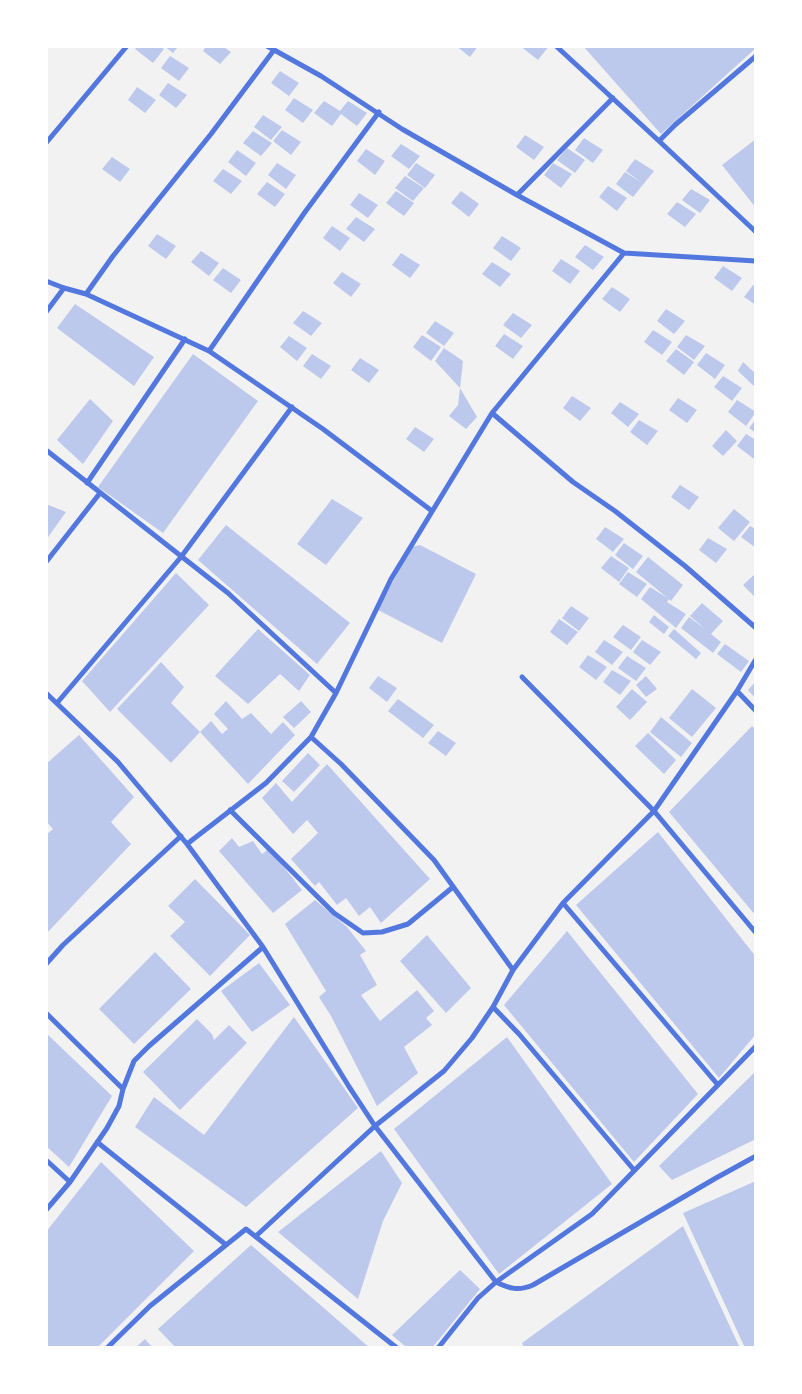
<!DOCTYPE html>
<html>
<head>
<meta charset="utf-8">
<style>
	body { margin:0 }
	#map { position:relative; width:802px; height:1394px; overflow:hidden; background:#f2f2f2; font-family:Quicksand,sans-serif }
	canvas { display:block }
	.frame { position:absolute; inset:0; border:48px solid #fff; pointer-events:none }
</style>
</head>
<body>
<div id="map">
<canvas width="802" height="1394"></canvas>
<div class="frame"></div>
</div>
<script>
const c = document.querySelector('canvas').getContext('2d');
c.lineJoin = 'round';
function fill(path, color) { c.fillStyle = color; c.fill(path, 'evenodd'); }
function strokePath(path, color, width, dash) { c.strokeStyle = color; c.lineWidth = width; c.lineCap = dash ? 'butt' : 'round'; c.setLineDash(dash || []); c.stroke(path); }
const building = new Path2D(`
	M138 46H159L164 49 153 63 135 49Z
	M164 46H179L173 53Z
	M206 46H222L231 52 220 64 203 51Z
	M456 46H478L470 57Z
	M520 46H549L538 60Z
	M583 46H754L756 48 661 134Z
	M170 56 189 68 179 81 161 68Z
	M280 71 299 83 289 96 271 83Z
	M168 83 187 95 176 108 159 95Z
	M137 87 156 100 145 113 128 100Z
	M294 98 313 110 303 123 285 110Z
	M324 101 340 111 348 101 367 113 357 126 341 114 332 126 314 113Z
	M263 115 282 127 271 140 254 127Z
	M282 130 301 142 291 155 273 141Z
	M253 131 272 143 261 156 243 143Z
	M525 135 544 147 534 160 516 147Z
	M584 138 603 150 593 163 575 150Z
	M756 139V208L722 165Z
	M401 144 420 156 409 169 391 156Z
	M567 148 585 160 575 173 557 160Z
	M366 149 385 161 375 175 357 161Z
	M237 150 256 163 246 176 228 162Z
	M112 157 130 169 120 182 102 169Z
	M635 159 654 171 633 197 616 184 625 172 641 182 626 171Z
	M277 163 296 175 286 189 268 175Z
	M416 163 435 175 425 188 407 175Z
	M553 163 572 174 561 188 544 175Z
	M223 169 242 181 231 194 213 181Z
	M405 176 424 188 413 201 395 188Z
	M267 182 285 194 275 207 257 194Z
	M608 186 627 198 617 211 599 197Z
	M691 189 710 200 700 213 682 200Z
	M396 191 414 203 404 216 386 203Z
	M461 191 479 204 469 217 451 203Z
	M359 193 378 205 368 218 350 205Z
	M677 202 696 214 685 227 667 214Z
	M356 217 375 229 364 242 346 229Z
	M332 226 350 238 340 251 323 238Z
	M157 234 176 246 166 259 148 246Z
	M502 236 521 248 511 261 493 248Z
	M585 245 604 257 593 270 575 257Z
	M201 251 219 263 209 276 191 262Z
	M401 253 420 265 410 278 392 265Z
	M561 259 580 271 570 284 552 271Z
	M492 262 511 274 500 287 482 274Z
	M723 266 742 278 732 291 714 278Z
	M223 268 241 280 231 293 213 280Z
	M342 272 361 284 351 297 333 283Z
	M753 285 756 286V305L744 297Z
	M612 287 630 299 620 312 602 299Z
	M75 304 154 357 134 386 57 328Z
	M666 309 685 321 674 334 657 321Z
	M303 311 322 323 311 336 293 323Z
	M513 313 532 325 521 338 503 325Z
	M435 321 454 333 444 346 426 333Z
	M653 330 672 342 662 355 644 342Z
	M504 334 523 346 513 359 495 346Z
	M422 335 441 347 431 361 413 347Z
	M686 335 705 346 694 360 677 347Z
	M289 336 307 348 297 361 280 347Z
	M444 348 463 361 460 388 435 361Z
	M676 349 694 362 684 375 666 361Z
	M706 353 725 365 715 379 697 365Z
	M193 354 258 401 163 533 98 487Z
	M312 354 331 366 321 379 303 366Z
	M360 358 379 370 369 383 351 370Z
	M743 362 756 374V388L738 371Z
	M723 376 742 388 732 401 714 387Z
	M460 388 477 417 466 429 449 416 458 405Z
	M572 396 591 408 580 421 563 408Z
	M678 398 697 410 687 423 669 410Z
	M90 399 113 421 83 464 57 440Z
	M737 400 756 412 746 426 728 412Z
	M620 402 639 414 628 427 611 413Z
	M756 419V433L749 428Z
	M639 420 658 431 647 445 630 432Z
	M415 427 434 439 424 452 406 439Z
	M726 430 737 441 723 456 712 446Z
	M746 434 756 440V457L754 459 737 446Z
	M680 485 699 497 689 510 671 497Z
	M332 499 363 518 326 565 297 544Z
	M46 504 66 512 46 540Z
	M734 509 750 522 734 541 718 528Z
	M226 525 350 623 317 664 198 560Z
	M750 526 756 529V548L741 537Z
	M605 527 624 539 613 552 596 539Z
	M708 538 727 549 716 563 699 550Z
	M624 543 643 556 633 569 615 555Z
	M420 545 476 574 442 643 378 610 411 547Z
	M611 556 629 568 619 582 601 568Z
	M648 557 683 585 671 601 636 572Z
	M628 572 647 584 637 597 619 584Z
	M176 573 209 605 110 712 82 681Z
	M755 574 756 575V598L743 585Z
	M650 587 669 599 667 602 686 614 676 628 641 599Z
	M702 603 723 621 711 634 721 642 713 653 681 628 689 617 705 629 690 616Z
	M571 606 589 618 579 631 562 618Z
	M654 615 669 627 664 634 649 622Z
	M559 619 578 632 567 645 550 632Z
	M623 625 641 637 631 650 613 637Z
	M258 629 310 675 299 691 280 674 248 704 215 676Z
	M674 629 701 653 696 659 668 636Z
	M604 640 623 652 612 665 595 652Z
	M642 640 661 652 650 665 633 652Z
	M725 644 749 661 741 672 717 654Z
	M588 655 607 667 596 680 579 667Z
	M627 656 646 668 636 681 618 668Z
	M161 662 184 687 171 703 200 732 171 763 117 709Z
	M612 670 631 681 620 695 603 682Z
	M378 676 397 688 387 702 369 688Z
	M646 676 657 689 646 697 636 685Z
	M756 681V699L748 690Z
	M632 689 647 702 630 720 616 707Z
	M692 689 716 708 692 737 669 718Z
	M398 699 434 725 423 738 388 711Z
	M226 701 242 719 251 713 271 734 283 722 295 735 248 784 200 732 211 721 222 734 228 729 214 714Z
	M301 701 311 712 294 728 283 717Z
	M661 717 692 743 681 757 650 732Z
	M752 726 756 730V916L669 812Z
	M438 731 456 743 446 756 428 743Z
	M648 733 676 760 664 774 635 746Z
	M79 735 134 797 111 822 131 844 46 934V835L53 829 46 821V764Z
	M308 753 320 765 294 792 282 781Z
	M327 764 430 879 381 923 370 907 359 916 346 898 337 905 319 882 315 886 291 859 318 833 307 820 293 834 262 798 276 783 292 802Z
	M658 832 756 957V1034L719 1078 576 905Z
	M232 838 239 847 253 841 262 854 265 852 268 847 302 890 273 913 219 851Z
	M195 879 250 935 210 976 170 936 185 922 168 906Z
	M315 900 347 927 366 951 360 955 377 985 361 995 380 1021 417 990 434 1011 426 1018 432 1025 404 1047 418 1073 377 1106 331 1016 319 997 326 991 285 924Z
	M567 931 698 1094 634 1162 504 1005Z
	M427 935 471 988 446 1013 400 961Z
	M155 952 191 989 134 1044 99 1009Z
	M259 963 290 1005 252 1032 221 991Z
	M294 1017 358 1108 246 1207 135 1127 154 1097 204 1135Z
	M197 1019 212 1034 214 1040 229 1025 247 1043 180 1110 143 1072Z
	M46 1033 112 1096 69 1167 46 1146Z
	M507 1037 612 1184 499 1274 394 1129Z
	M756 1071V1139L672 1180 659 1166Z
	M381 1151 402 1183 383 1221 358 1299 278 1232Z
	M101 1162 194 1251 97 1348H46V1232Z
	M756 1181V1348H745L683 1213Z
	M683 1226 740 1348H524L522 1343Z
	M251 1245 370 1348H176L158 1329Z
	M460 1270 480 1289 432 1348H407L392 1335Z
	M145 1339 153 1348H135Z`);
const minor = new Path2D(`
	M267 46 321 76 402 129 517 195 624 253 756 261
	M556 46 659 141 675 125 756 56
	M659 141 756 232
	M46 143 127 46
	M517 195 613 98
	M46 281 64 288 86 294 209 351 323 429 432 511
	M86 294 113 256 211 134 274 50
	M46 312 64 288
	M209 351 305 212 379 112
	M492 413 573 482 615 511 685 566 756 628
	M46 450 228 593 336 693
	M87 483 185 339
	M46 562 100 493
	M522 677 654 811 756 933
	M737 691 756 711
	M46 693 118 762 187 844 263 947 348 1085 375 1126 496 1282C510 1289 519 1291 533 1285L716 1178 756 1156
	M57 703 181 557 292 407
	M311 737 341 764 434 860 513 970
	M230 810 334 913 363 933 382 932 408 924 453 887
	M187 844 266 783 311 737 336 693 391 579 492 413 624 253
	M563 903 718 1085
	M46 964 63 945 181 836
	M493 1007 519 1034 634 1170
	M46 1013 123 1089
	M97 1142 225 1244
	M46 1160 70 1182
	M46 1210 70 1182 107 1128 119 1106 123 1089 134 1061 149 1046 263 947
	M256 1236 375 1126 444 1071 472 1038 493 1007 513 970 563 903 654 811 737 691 756 659
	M107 1348 150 1306 246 1229 397 1348
	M438 1348 478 1298 496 1282 592 1214 756 1046`);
fill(building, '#bdc9ec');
strokePath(minor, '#5277de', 5);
</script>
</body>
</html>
